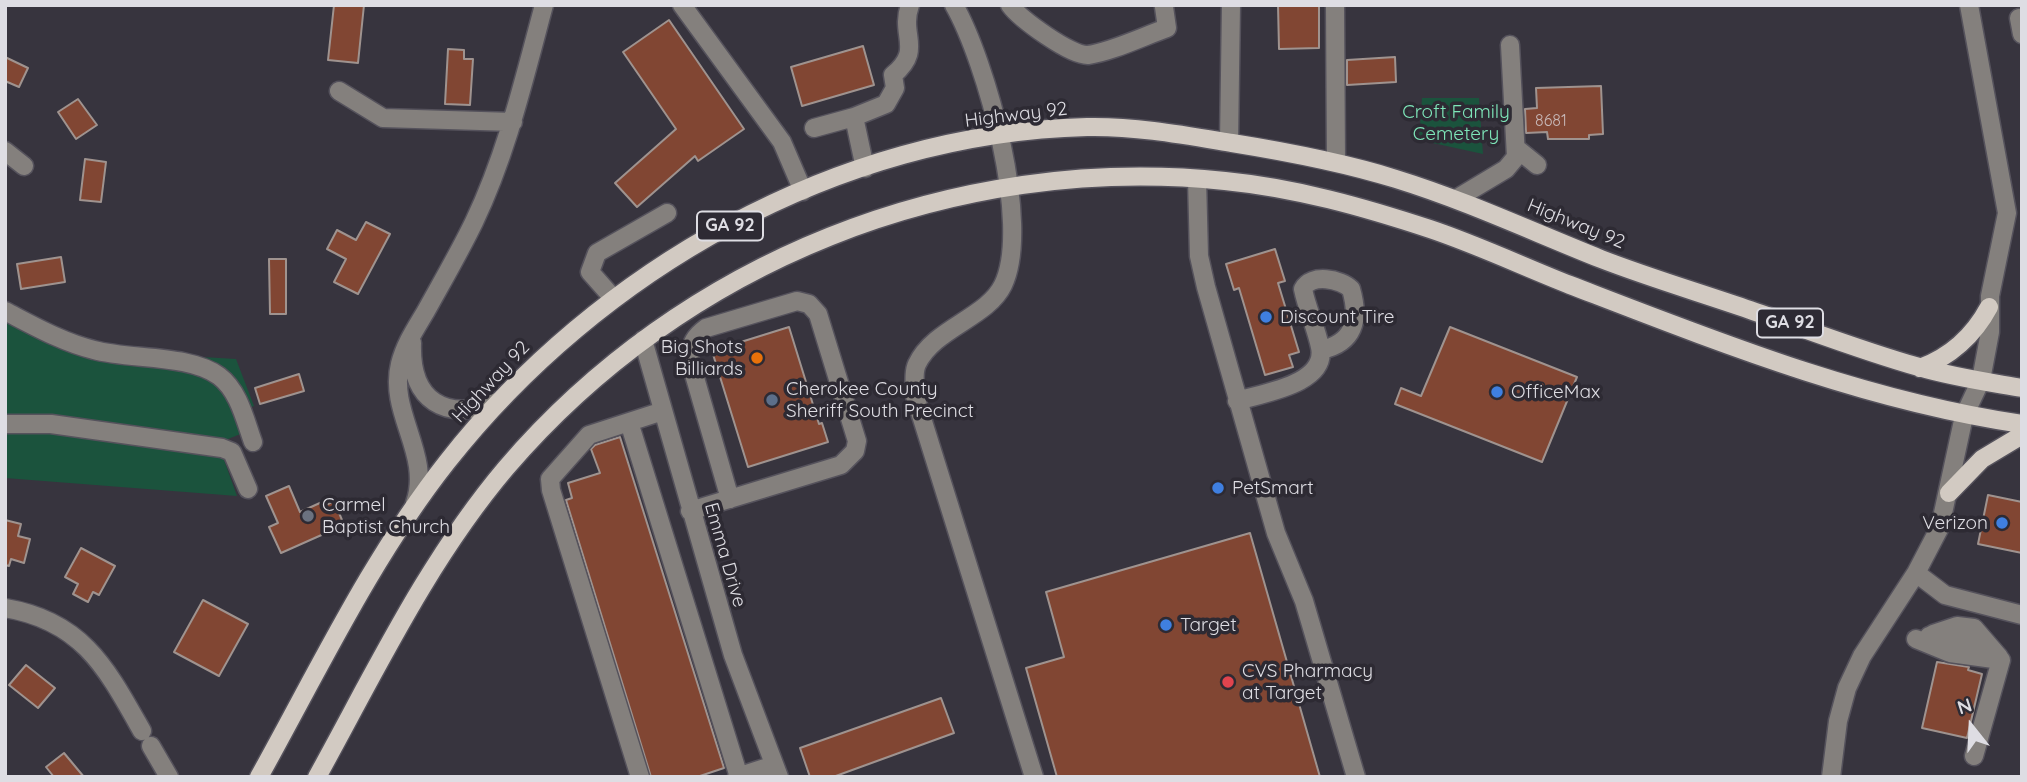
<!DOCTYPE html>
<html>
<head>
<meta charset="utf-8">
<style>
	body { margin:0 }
	#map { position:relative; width:2027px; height:782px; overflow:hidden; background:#37343e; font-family:Quicksand,sans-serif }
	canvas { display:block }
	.frame { position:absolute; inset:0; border:7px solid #dedde3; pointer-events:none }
	.north { position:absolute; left:1936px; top:691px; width:70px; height:70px; -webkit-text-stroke:5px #2d2a33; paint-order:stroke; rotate:342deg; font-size:19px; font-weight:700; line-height:28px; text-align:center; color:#dedde3 }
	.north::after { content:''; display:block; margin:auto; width:24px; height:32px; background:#dedde3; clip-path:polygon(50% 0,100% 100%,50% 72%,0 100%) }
</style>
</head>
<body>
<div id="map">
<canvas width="2027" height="782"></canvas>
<div class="frame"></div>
<div class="north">N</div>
</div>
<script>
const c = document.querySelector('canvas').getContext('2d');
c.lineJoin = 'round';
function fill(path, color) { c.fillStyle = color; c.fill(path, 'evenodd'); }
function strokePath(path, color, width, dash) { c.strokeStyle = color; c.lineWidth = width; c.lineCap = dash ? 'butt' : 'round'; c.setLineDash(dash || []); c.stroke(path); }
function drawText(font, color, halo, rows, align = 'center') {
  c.font = font + ' Quicksand,sans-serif'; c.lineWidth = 7; c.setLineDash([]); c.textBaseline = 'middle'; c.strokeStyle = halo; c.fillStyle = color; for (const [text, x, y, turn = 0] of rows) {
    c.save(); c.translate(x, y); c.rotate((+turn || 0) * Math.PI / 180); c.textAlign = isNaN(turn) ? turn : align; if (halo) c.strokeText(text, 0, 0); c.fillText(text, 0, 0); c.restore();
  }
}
const green = new Path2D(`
	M1422 98H1479L1483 154 1419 140Z
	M5 303C36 319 67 336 100 345 143 357 192 356 236 359L254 406 246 409 253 429 218 443 237 496 5 478Z`);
const building = new Path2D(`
	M334 5H364L358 63 328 60Z
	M1278 5H1319V48L1279 49Z
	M669 20 744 129 698 161 695 156 637 207 615 183 676 129 623 52Z
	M863 46 874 85 802 106 791 67Z
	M448 49 464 50V59H473L470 105 445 104Z
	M5 57 28 68 19 87 5 81Z
	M1395 57 1396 82 1347 85V60Z
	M1601 86 1603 134 1589 135V139H1548L1547 132 1526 133 1525 109 1537 108 1536 88Z
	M78 99 97 125 76 139 58 112Z
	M85 159 106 162 101 202 80 200Z
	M366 222 390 234 358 294 334 282 346 259 327 249 337 230 356 240Z
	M1275 249 1285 281 1278 283 1299 352 1289 355 1293 367 1265 375 1239 288 1234 290 1226 264Z
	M61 257 65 282 21 289 17 264Z
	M269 259H286V314H270Z
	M789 327 819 424 822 423 828 442 748 467 712 351Z
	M1450 327 1577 377 1542 462 1395 404 1401 388 1421 396Z
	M299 374 304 391 260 404 255 388Z
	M620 437 724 768 697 777H651L566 500 572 498 568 483 600 473 591 449 595 445Z
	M289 486 300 512 322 502 324 506 334 501 342 520 333 524 335 529 281 553 269 527 278 523 266 496Z
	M1988 495 2022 502V553L1978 544Z
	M5 520 21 524 18 536 30 539 24 563 11 559 9 566 5 565Z
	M1250 533 1320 777H1057L1026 668 1064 657 1046 592Z
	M81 548 115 566 99 595 93 592 88 602 73 594 78 584 65 577Z
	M203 600 248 624 219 676 174 652Z
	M1937 662 1969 667 1968 670 1982 674 1967 738 1922 728Z
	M26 665 55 688 38 708 9 685Z
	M941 698 954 733 833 777H810L800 748Z
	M64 753 84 777H54L46 767Z`);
const minor = new Path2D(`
	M682 5 782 142 803 191
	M954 5C986 61 1032 225 1003 285 987 318 934 328 917 364 913 372 915 387 915 396L1034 777
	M1010 5C1020 19 1071 56 1088 55 1111 52 1144 36 1167 28L1164 7
	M1335 5 1336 162
	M2019 18 2022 34
	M339 91 383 118 513 122
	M814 128 854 117
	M1229 142 1231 5
	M1516 148 1537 165
	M5 151 24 166
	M865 168 854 117 886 104 895 88 893 75C924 49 899 36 910 5
	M1197 179 1199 256 1206 287 1276 533 1304 601 1356 777
	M1456 199 1506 169 1516 157 1510 45
	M613 298 590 272 597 253 667 213
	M5 311C34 326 62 342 94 350 130 360 189 354 219 376 239 391 245 420 253 442
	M643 340 733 655 779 777
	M412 343C410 401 445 422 497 402
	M1237 401C1263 393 1328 384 1320 347 1316 327 1307 309 1303 289 1311 273 1341 279 1351 289 1360 320 1354 343 1321 350
	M629 422 739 777
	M5 424H51L222 448 232 452 248 489
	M415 503C432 454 388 413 400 364 405 344 416 328 426 311 442 282 459 253 474 222 507 153 524 79 544 5
	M690 511 841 465 855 451 857 441 818 314 809 304 797 301 706 328C695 336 691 343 689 357L730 499
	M1916 573 1945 595 2022 615
	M5 608C83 621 107 669 142 731
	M1933 634 1957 626 1974 628 1999 657
	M1929 636 1953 640 1982 651
	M1916 639 1950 653 2001 660 1974 756
	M151 746 169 777
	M640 777 551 490 550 479 589 435 663 411
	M737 777 774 765
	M1831 777 1838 721 1847 688 1862 656 1916 573 1940 527 1964 416 1981 380 1990 332V296L2007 213 1969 5`);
const major = new Path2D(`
	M1920 368C1950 357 1974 335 1989 307
	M1949 493 1982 459 2022 435
	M259 777C318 671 372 557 447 462 598 270 838 133 1087 127 1136 126 1184 135 1232 143 1288 152 1342 162 1396 179 1467 201 1533 232 1601 259 1650 278 1701 293 1750 310 1806 329 1862 351 1919 367 1952 377 1988 382 2022 388
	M317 777C375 672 428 560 506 468 683 261 954 153 1225 181 1296 188 1363 207 1430 229 1478 245 1524 267 1570 285 1718 342 1865 401 2022 424`);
const markers = [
	[1266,317,7,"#3f7fe0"],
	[757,358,7,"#e8710a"],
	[1497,392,7,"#3f7fe0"],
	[772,400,7,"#5c6f8a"],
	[1218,488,7,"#3f7fe0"],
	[308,516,7,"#6b7280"],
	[2002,523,7,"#3f7fe0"],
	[1166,625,7,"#3f7fe0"],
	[1228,682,7,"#e0444e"]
];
const numberNames = [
	["8681",1551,121]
];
const shields = [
	[730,226,66],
	[1790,323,66]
];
const shieldNames = [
	["GA 92",730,226],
	["GA 92",1790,323]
];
const parkNames = [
	["Croft Family",1456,112],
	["Cemetery",1456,134]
];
const streetNames = [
	["Highway 92",1016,115,-7],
	["Highway 92",1576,224,22],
	["Highway 92",491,382,-47],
	["Emma Drive",725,555,74]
];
const poiNames = [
	["Discount Tire",1280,317],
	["Big Shots",743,347,"right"],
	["Billiards",743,369,"right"],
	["Cherokee County",786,389],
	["Sheriff South Precinct",786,411],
	["OfficeMax",1511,392],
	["PetSmart",1232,488],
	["Carmel",322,505],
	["Baptist Church",322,527],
	["Verizon",1988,523,"right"],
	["Target",1180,625],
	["CVS Pharmacy",1242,671],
	["at Target",1242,693]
];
fill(green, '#1b533d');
fill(building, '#814633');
strokePath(building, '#9f938f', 2);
strokePath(minor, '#55525c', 21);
strokePath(major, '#55525c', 21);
strokePath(minor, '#84807d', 18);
strokePath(major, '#d2cac2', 18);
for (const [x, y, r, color] of markers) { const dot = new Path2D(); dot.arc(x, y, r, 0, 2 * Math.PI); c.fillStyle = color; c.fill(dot); strokePath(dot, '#2d2a33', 2.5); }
drawText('16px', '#c7b7b7', null, numberNames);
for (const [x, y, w] of shields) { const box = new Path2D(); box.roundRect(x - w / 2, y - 14.5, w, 29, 5); c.fillStyle = '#2d2a33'; c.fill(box); strokePath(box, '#dedde3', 2); }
drawText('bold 18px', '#dedde3', null, shieldNames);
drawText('19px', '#7ee6b9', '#2d2a33', parkNames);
drawText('19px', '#dedde3', '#2d2a33', streetNames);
drawText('19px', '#dedde3', '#2d2a33', poiNames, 'left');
</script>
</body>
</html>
